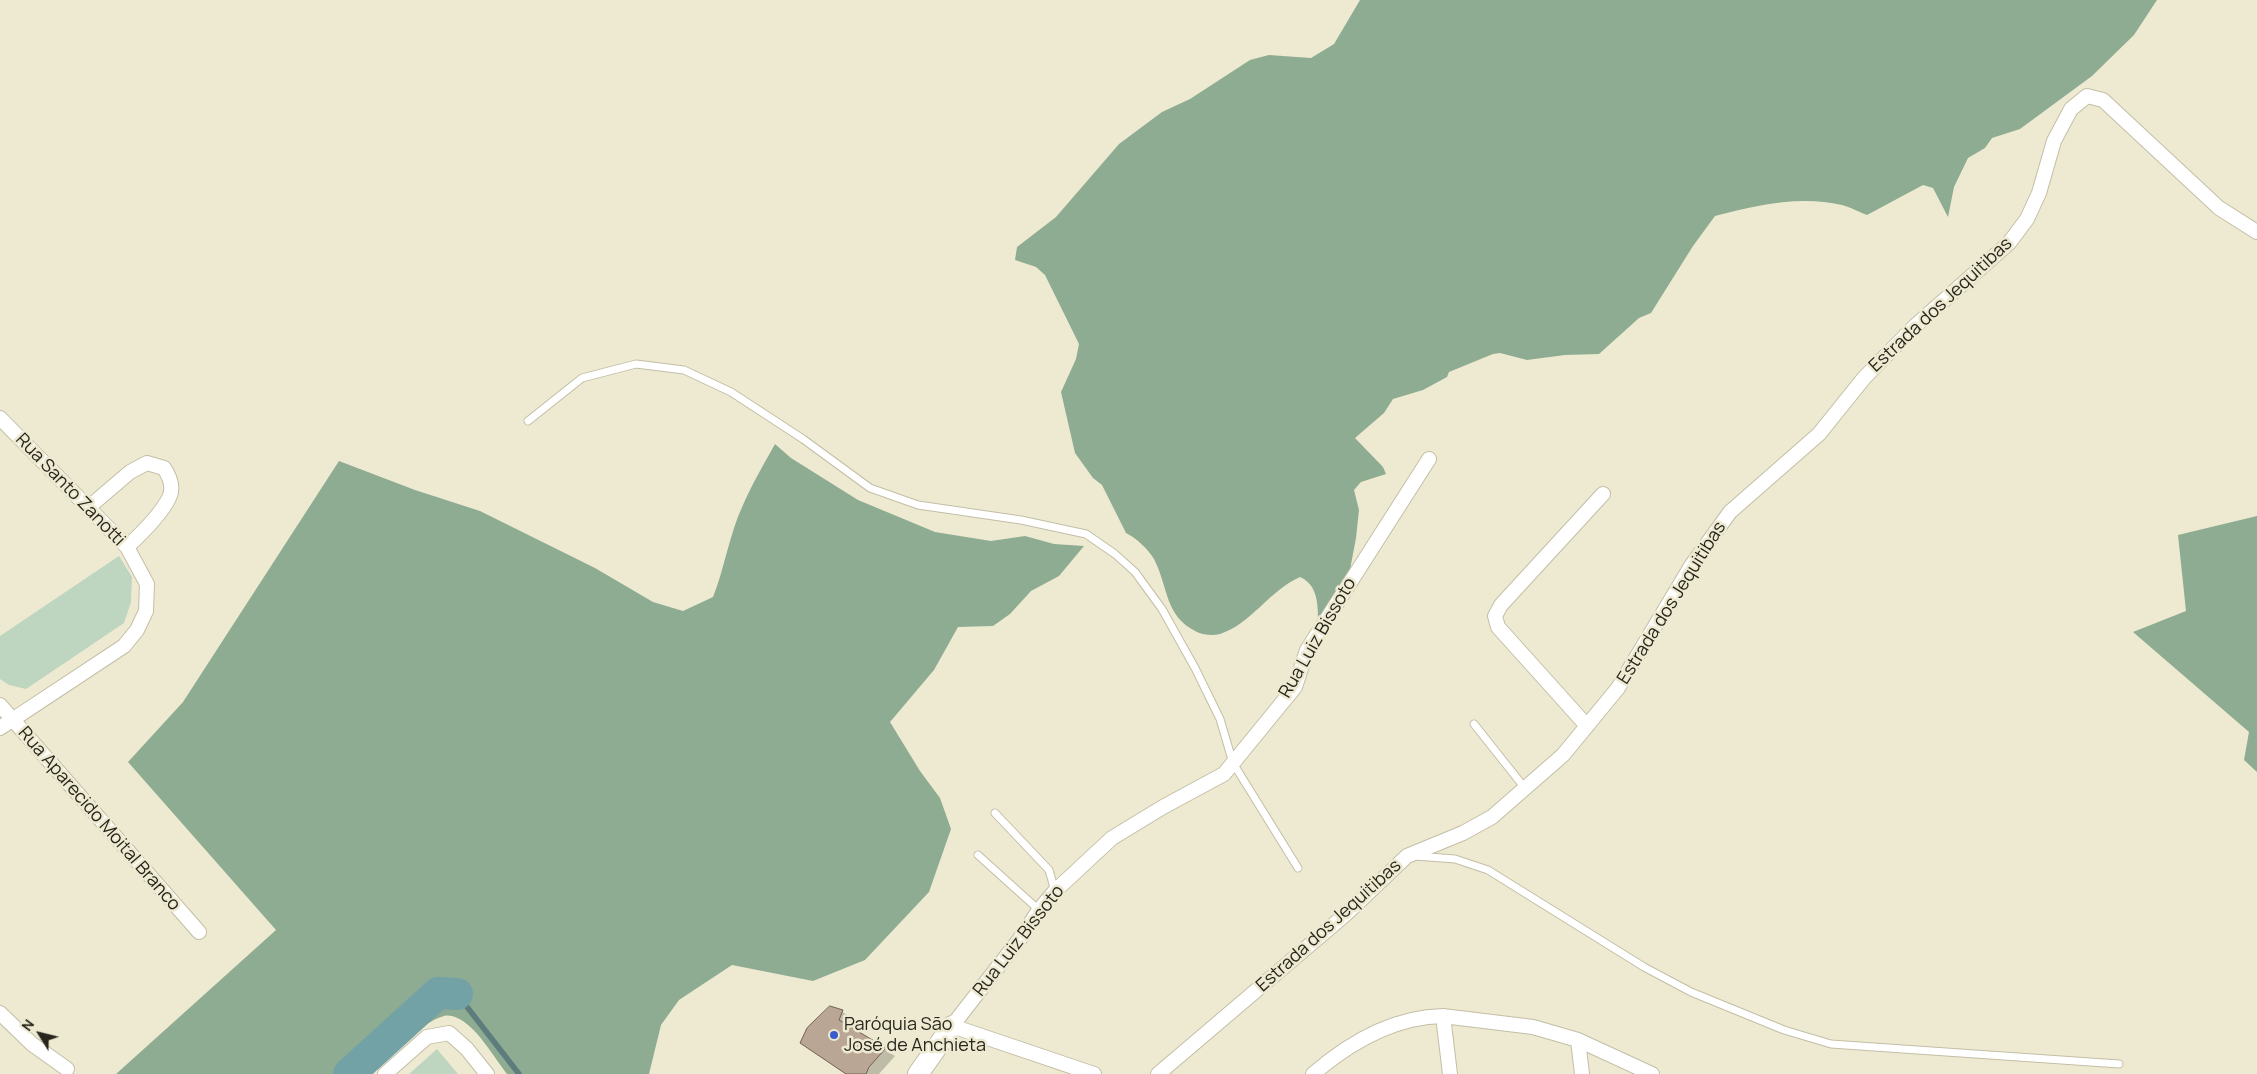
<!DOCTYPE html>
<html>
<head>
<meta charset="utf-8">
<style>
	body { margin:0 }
	#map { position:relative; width:2257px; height:1074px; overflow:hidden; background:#eeead1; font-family:Manrope,sans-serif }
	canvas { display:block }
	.north { position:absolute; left:15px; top:1009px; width:50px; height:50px; -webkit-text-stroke:4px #eeead1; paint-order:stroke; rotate:306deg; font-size:14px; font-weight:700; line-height:20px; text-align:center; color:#27251c }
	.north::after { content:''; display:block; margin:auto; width:18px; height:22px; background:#27251c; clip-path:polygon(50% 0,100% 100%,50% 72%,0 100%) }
</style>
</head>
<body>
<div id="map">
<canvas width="2257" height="1074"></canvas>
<div class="north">N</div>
</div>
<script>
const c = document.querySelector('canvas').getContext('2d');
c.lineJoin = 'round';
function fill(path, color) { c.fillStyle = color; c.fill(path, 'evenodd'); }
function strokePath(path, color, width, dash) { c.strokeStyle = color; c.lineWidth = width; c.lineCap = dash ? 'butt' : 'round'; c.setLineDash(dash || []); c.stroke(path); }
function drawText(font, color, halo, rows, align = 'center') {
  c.font = font + ' Manrope,sans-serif'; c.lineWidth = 5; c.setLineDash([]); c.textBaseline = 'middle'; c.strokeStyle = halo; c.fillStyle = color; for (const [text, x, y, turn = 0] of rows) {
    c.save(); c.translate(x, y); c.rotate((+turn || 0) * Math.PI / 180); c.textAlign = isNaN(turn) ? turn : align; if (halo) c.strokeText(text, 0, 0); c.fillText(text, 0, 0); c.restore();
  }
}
const green = new Path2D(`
	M119 556 132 577 131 602 124 623 26 689 9 685 0 679V636Z
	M437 1049 458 1074H409Z`);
const forest = new Path2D(`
	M1360 0H2157L2134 35 2092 76 2020 129 1992 138 1985 148 1968 158 1954 187 1948 217 1933 188 1923 185 1867 215C1859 212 1850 207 1842 205 1801 195 1755 205 1715 216L1693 246 1651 313 1639 318 1599 354 1565 355 1527 360 1500 353 1493 354 1449 372 1447 377 1423 390 1393 399 1384 413 1355 438 1383 467 1386 474 1361 482 1354 490 1359 510 1356 538 1344 601 1330 629 1318 639C1317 617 1323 587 1300 577 1270 590 1251 624 1220 634 1213 636 1203 635 1197 632 1164 616 1169 588 1154 559 1149 550 1135 537 1126 533L1102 485 1093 478 1075 453 1061 392 1076 359 1079 344 1045 275 1036 267 1015 260 1017 247 1056 217 1119 144 1162 112 1190 99 1250 60 1269 55 1311 58 1334 44Z
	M775 444 791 458 858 500 935 532 991 541 1025 536 1054 544 1084 546 1059 576 1031 591 1010 614 993 626 958 627 934 670 890 722 920 771 940 798 951 829 929 892 865 960 813 981 732 965 679 1000 661 1025 649 1074H507C496 1060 482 1036 468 1025 462 1020 452 1014 444 1016 421 1022 384 1058 366 1074H116L276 930 128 762 183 702 339 461 415 490 480 511 595 568 653 602 683 611 713 597C725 567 729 535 743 505 752 484 764 464 775 444Z
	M2257 516V772L2244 760 2249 732 2133 632 2186 611 2178 535Z`);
const shadow = new Path2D(`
	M842 1012 853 1018 849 1027 895 1056 879 1074H849L802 1043Z`);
const stream = new Path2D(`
	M457 994 519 1074`);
const river = new Path2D(`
	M349 1074 438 993 457 994`);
const building = new Path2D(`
	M830 1006 843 1010 839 1020 886 1048 869 1067 866 1074H846L800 1043 807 1028Z`);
const lane = new Path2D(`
	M528 421 582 378 636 364 684 370 731 392 803 439 870 488 918 505 1021 520 1086 534 1115 554 1135 572 1162 609 1195 668 1220 719 1233 763 1298 868
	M1474 724 1524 787
	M995 813 1049 870 1055 891
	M978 855 1039 910
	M1415 856 1455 859 1488 870 1644 967 1691 992 1784 1030 1831 1044 2119 1064`);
const street = new Path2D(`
	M0 418 127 547 147 584 146 611 137 630 124 646 0 728
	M89 507 130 472 147 463 164 468C170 477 174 488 169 498 161 514 140 535 127 547
	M0 705 199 932
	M1587 726 1498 627 1495 616 1501 605 1603 494
	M0 1013 32 1044 67 1069
	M1443 1016 1450 1074
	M1578 1040 1582 1074
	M385 1074 427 1037 449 1033 467 1049 487 1074
	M1094 1074 952 1026 1022 936 1039 910 1055 891 1112 838 1163 807 1224 774 1295 687 1307 650 1429 459
	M1158 1074 1346 914 1407 856 1463 833 1492 817 1563 755 1618 688 1691 566 1730 512 1819 434 1864 378 1915 326 2009 243 2027 219 2039 193 2054 141 2071 109 2087 96 2103 100 2219 208 2257 232
	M1313 1074C1349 1043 1394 1017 1443 1016L1533 1027 1578 1040 1652 1074`);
const secondary = new Path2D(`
	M918 1074 952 1026`);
const markers = [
	[834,1035,5,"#395bcc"]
];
const streetNames = [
	["Estrada dos Jequitibas",1941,305,-43],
	["Rua Santo Zanotti",70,490,46],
	["Estrada dos Jequitibas",1672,603,-58],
	["Rua Luiz Bissoto",1318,638,-60],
	["Rua Aparecido Moital Branco",99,819,49],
	["Estrada dos Jequitibas",1329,926,-42],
	["Rua Luiz Bissoto",1019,941,-52]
];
const poiNames = [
	["Paróquia São",844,1025],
	["José de Anchieta",844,1046]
];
fill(green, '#bed5c0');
fill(forest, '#8eac92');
fill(shadow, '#0003');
strokePath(stream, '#5c7c7d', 5.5);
strokePath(river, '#73a2a6', 32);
fill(building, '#b9a694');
strokePath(building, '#726150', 1);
strokePath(lane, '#c3bea6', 9);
strokePath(street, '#c3bea6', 16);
strokePath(secondary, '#c3bea6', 22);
strokePath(lane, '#fff', 7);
strokePath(street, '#fff', 14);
strokePath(secondary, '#fff', 20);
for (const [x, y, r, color] of markers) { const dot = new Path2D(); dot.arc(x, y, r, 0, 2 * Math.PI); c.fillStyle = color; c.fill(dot); strokePath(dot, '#eeead1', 2); }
drawText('18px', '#27251c', '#eeead1', streetNames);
drawText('18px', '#27251c', '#eeead1', poiNames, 'left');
</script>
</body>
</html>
